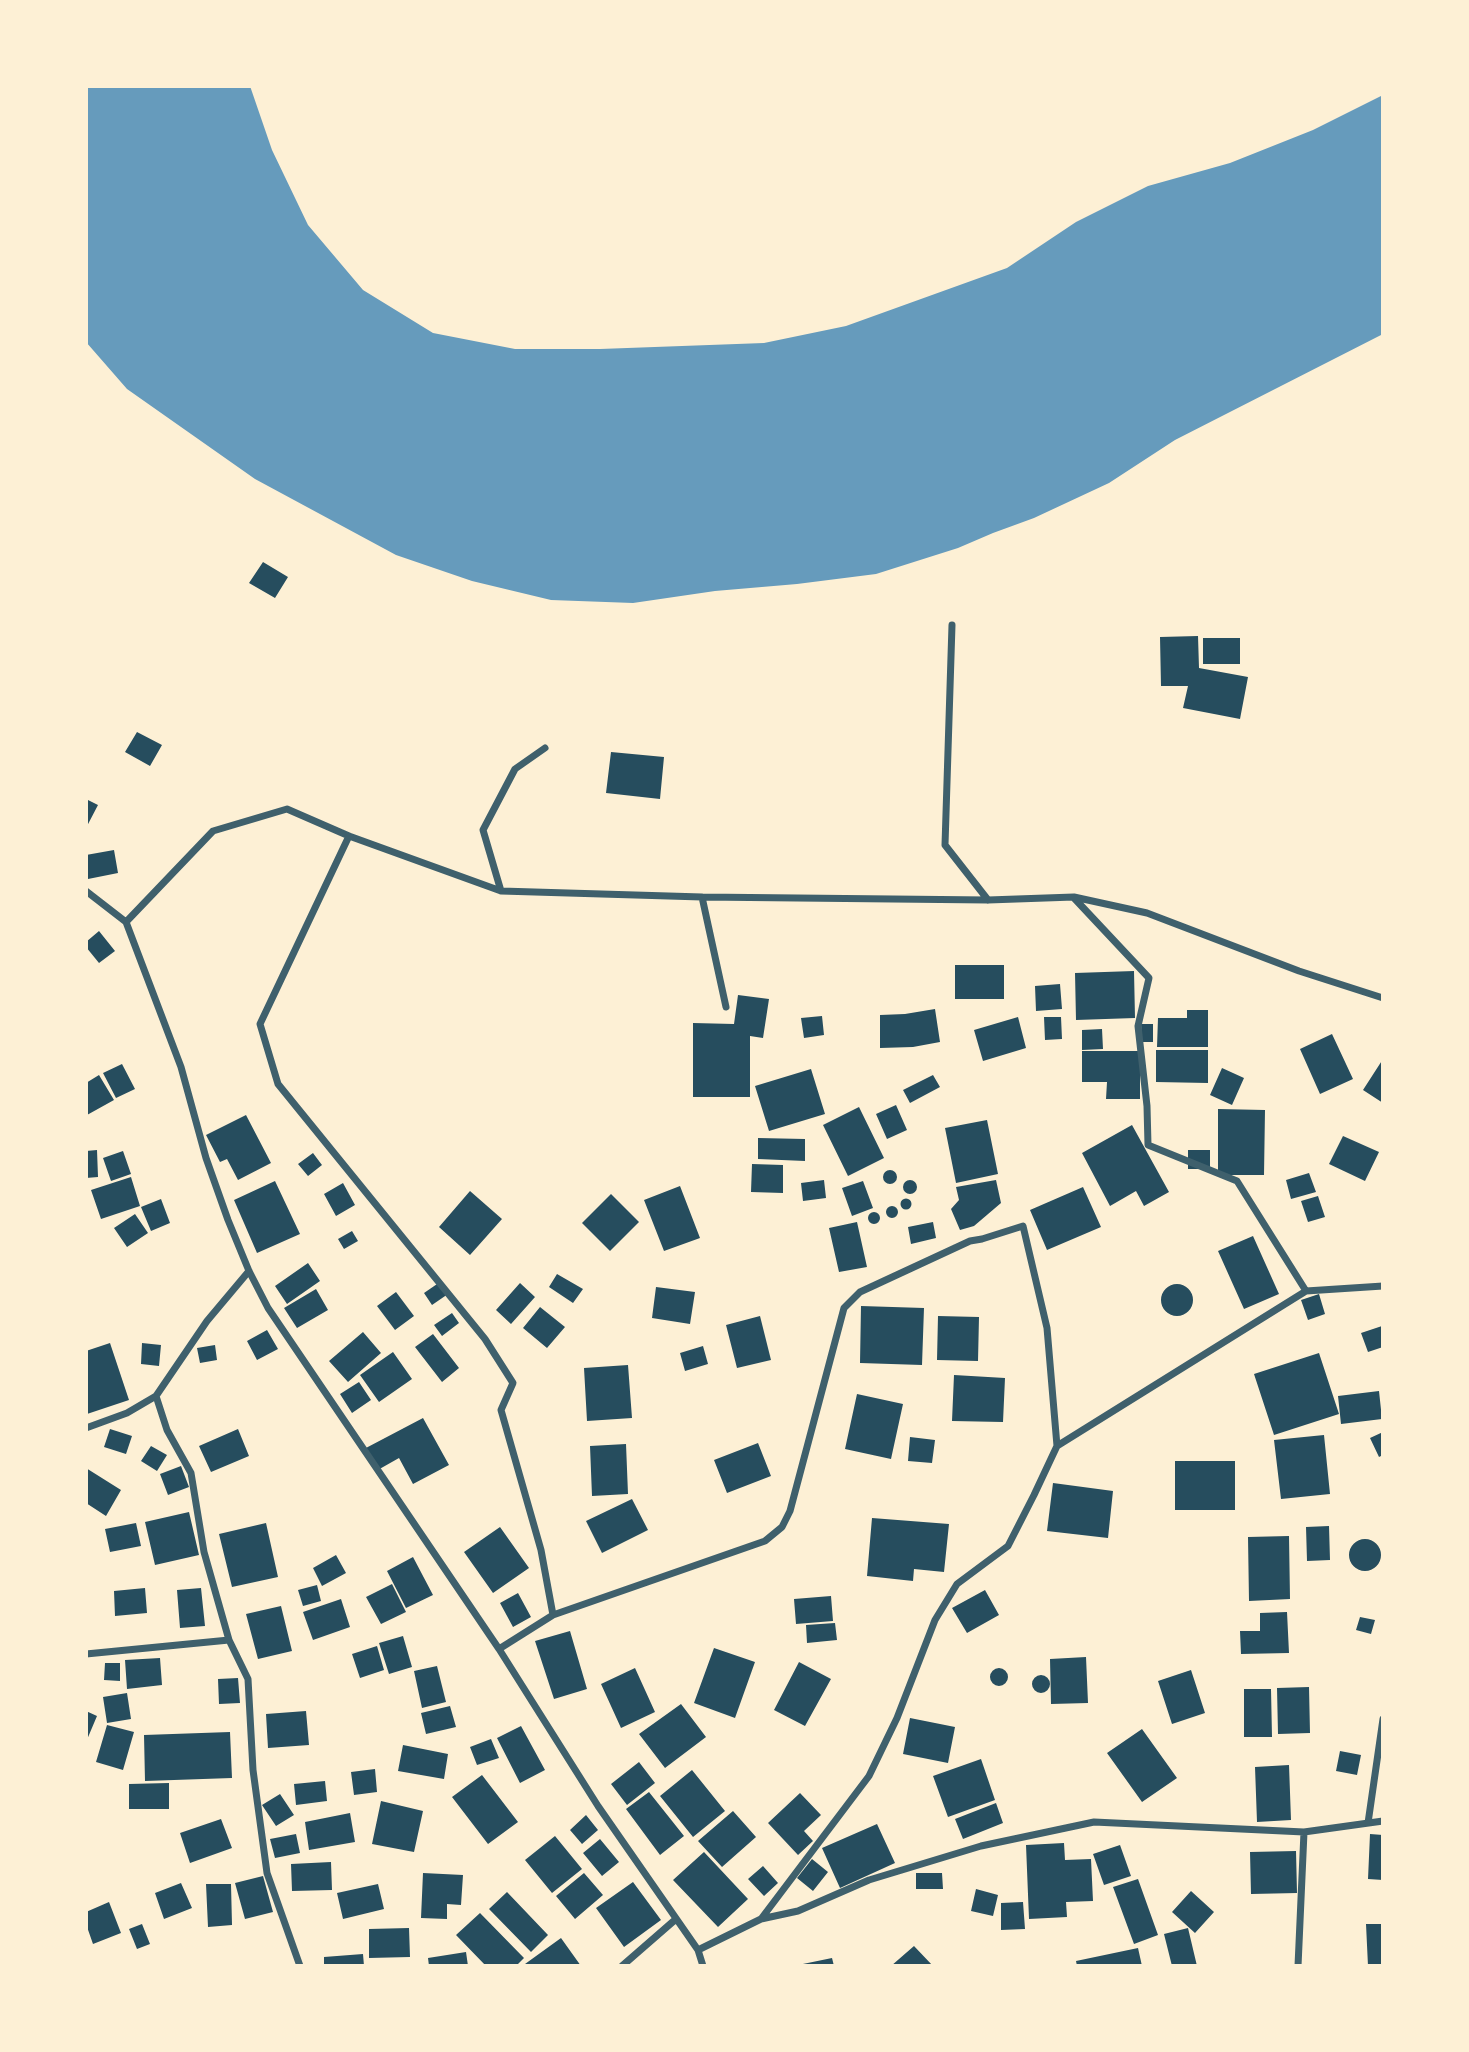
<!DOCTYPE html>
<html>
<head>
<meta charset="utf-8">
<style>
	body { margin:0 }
	#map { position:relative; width:1469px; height:2052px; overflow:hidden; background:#fdf0d5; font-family:Georgia,serif }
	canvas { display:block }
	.frame { position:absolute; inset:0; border:88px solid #fdf0d5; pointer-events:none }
</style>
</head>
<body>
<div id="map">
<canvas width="1469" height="2052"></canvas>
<div class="frame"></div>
</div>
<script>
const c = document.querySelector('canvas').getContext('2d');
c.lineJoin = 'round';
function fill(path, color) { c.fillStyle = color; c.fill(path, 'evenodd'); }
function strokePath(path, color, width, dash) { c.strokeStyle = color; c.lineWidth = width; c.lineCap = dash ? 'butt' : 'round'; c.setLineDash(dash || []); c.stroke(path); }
const water = new Path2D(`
	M86 86H250L272 150 308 225 363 290 433 333 515 349H600L764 343 846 326 1007 268 1076 222 1148 186 1230 163 1313 130 1383 95V334L1175 440 1109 483 1034 518 993 533 958 548 876 574 797 584 715 591 633 603 551 600 472 581 396 555 255 479 127 389 86 342Z`);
const building = new Path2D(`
	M263 562 288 577 275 598 249 583Z
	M1198 636 1199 668 1248 677 1240 719 1183 708 1188 686H1161L1160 637Z
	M1203 638H1240V664H1203Z
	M137 732 162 745 150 766 125 752Z
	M611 752 664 757 660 799 606 793Z
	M86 799 98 805 86 828Z
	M114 850 118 873 88 879 86 855Z
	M99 931 115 951 99 963 86 947V942Z
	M955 965H1004V999H955Z
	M1134 971 1135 1018 1076 1020 1075 973Z
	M1060 984 1062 1009 1036 1011 1035 986Z
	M738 995 769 999 763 1038 750 1036V1097H693V1023L734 1024Z
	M935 1009 940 1042 913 1047 880 1048V1015L905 1014Z
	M1187 1010H1208V1047H1157L1158 1018H1187Z
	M822 1016 824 1035 804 1038 801 1018Z
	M1018 1017 1026 1048 983 1061 974 1030Z
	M1044 1017H1061L1062 1039 1045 1040Z
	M1141 1024H1153V1042H1142Z
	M1102 1029 1103 1049 1082 1050V1030Z
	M1332 1034 1353 1079 1320 1094 1300 1049Z
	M1156 1050H1208V1083L1156 1082Z
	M1082 1051H1140V1099H1106L1107 1082H1082Z
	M1383 1059V1103L1363 1090Z
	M122 1064 135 1089 116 1098 103 1073Z
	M1222 1068 1244 1078 1232 1105 1210 1095Z
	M811 1069 825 1114 769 1131 755 1086Z
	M99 1075 114 1100 87 1115 86 1083Z
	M933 1075 940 1087 910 1103 903 1090Z
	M896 1105 907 1130 887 1139 876 1114Z
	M859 1107 884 1158 848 1176 823 1125Z
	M1218 1109 1265 1110 1264 1175H1218Z
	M246 1115 271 1163 238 1180 227 1159 220 1162 206 1135Z
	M987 1120 998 1174 956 1183 945 1128Z
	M1132 1125 1169 1192 1144 1206 1136 1191 1110 1206 1082 1153Z
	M1343 1136 1379 1152 1365 1181 1329 1164Z
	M758 1138 805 1139V1161L758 1159Z
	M97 1150 98 1177 86 1178V1151Z
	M1188 1150H1210V1169H1188Z
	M123 1151 131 1174 111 1181 103 1158Z
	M313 1153 322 1165 308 1176 298 1164Z
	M752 1164 783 1165V1193L751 1192Z
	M883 1177a7 7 0 1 1 14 0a7 7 0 1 1-14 0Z
	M1309 1173 1316 1192 1291 1199 1286 1180Z
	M131 1177 140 1206 101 1219 91 1190Z
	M824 1180 826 1198 803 1201 801 1183Z
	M996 1180 1001 1203 974 1226 960 1230 951 1209 959 1200 956 1187Z
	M903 1187a7 7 0 1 1 14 0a7 7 0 1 1-14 0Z
	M275 1181 300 1234 257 1253 234 1200Z
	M863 1181 873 1208 852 1216 842 1188Z
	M343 1183 355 1205 336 1216 324 1194Z
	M680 1186 700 1238 664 1251 644 1200Z
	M1083 1187 1101 1227 1047 1250 1030 1210Z
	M470 1191 502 1219 470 1255 439 1227Z
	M611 1194 639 1222 610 1251 582 1223Z
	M1318 1196 1325 1217 1308 1222 1301 1201Z
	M900.5 1204a5.5 5.5 0 1 1 11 0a5.5 5.5 0 1 1-11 0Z
	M161 1199 170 1223 151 1231 141 1207Z
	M886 1212a6 6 0 1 1 12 0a6 6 0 1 1-12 0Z
	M868 1218a6 6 0 1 1 12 0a6 6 0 1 1-12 0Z
	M135 1214 148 1233 127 1247 114 1228Z
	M857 1222 867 1267 839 1272 829 1228Z
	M933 1222 936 1238 911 1244 908 1227Z
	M352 1231 358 1241 344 1249 338 1239Z
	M1253 1236 1279 1294 1244 1309 1218 1251Z
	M308 1263 320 1281 287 1304 275 1286Z
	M557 1274 583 1289 573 1303 549 1287Z
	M440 1282 448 1294 432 1305 424 1293Z
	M520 1283 535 1297 511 1324 496 1310Z
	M1161 1300a16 16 0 1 1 32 0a16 16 0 1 1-32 0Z
	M656 1287 695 1292 690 1324 652 1318Z
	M316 1289 328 1310 297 1328 284 1308Z
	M396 1292 414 1316 395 1330 377 1306Z
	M1319 1294 1325 1314 1308 1320 1301 1300Z
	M861 1306 924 1308 922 1365 860 1363Z
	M540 1307 565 1327 547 1348 523 1328Z
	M452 1313 459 1323 442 1336 434 1325Z
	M760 1316 771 1360 737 1368 726 1325Z
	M938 1316 979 1317 978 1361 937 1360Z
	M1382 1326 1383 1347 1368 1352 1361 1333Z
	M267 1330 278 1349 257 1360 247 1341Z
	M363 1332 381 1353 348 1382 329 1361Z
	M433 1334 459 1368 442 1382 415 1347Z
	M110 1343 129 1400 87 1414 86 1351Z
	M142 1343 161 1345 159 1366 141 1364Z
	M215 1345 217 1360 200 1363 197 1348Z
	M703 1346 708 1364 685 1371 680 1353Z
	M393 1352 412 1379 379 1402 360 1375Z
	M1319 1353 1339 1414 1274 1435 1254 1374Z
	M628 1365 632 1418 587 1421 584 1368Z
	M954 1375 1005 1378 1003 1422 952 1421Z
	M359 1382 371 1400 352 1413 340 1394Z
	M1379 1391 1382 1419 1341 1424 1338 1396Z
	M857 1394 903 1404 891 1459 845 1449Z
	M423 1418 449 1465 413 1484 399 1458 376 1471 364 1449Z
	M110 1429 132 1436 126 1454 104 1447Z
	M238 1429 249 1456 211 1472 199 1446Z
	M1383 1432V1455L1379 1457 1370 1438Z
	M1324 1435 1330 1494 1281 1499 1274 1440Z
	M910 1437 935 1440 932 1463 908 1461Z
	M758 1443 771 1476 727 1493 714 1460Z
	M626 1444 628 1494 592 1496 590 1446Z
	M151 1446 167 1455 157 1471 141 1461Z
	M1175 1461H1235V1510H1175Z
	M181 1466 189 1487 168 1495 160 1474Z
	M86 1468 121 1490 106 1516 86 1503Z
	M1053 1483 1113 1491 1108 1538 1047 1531Z
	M632 1499 648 1530 602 1553 586 1521Z
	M189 1512 199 1555 155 1565 145 1522Z
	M872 1518 949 1524 944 1572 914 1569 913 1581 867 1576Z
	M136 1523 141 1546 110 1552 105 1529Z
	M266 1523 278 1577 232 1587 219 1534Z
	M1329 1526 1330 1560 1307 1561 1306 1527Z
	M500 1527 529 1568 493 1593 464 1552Z
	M1289 1536 1290 1599 1249 1601 1248 1537Z
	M1349 1555a16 16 0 1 1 32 0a16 16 0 1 1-32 0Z
	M336 1555 346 1573 322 1586 313 1568Z
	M413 1557 433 1595 406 1608 387 1571Z
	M392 1584 406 1612 381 1624 366 1597Z
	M317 1585 321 1601 303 1606 298 1590Z
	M145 1588 147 1613 115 1616 114 1591Z
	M201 1588 205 1626 180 1628 177 1590Z
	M985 1590 999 1615 967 1633 952 1608Z
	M518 1593 531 1617 513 1627 500 1603Z
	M831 1596 833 1621 796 1624 794 1599Z
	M341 1599 350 1627 313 1640 303 1612Z
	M281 1606 292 1651 258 1659 246 1614Z
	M1287 1612 1289 1653 1241 1654 1240 1631H1260V1613Z
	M1360 1617 1375 1620 1371 1634 1356 1630Z
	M835 1623 837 1640 807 1643 806 1625Z
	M570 1631 587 1689 554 1699 535 1641Z
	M403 1636 412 1667 389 1674 379 1643Z
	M377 1646 384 1670 360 1678 352 1654Z
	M714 1648 755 1662 735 1718 694 1703Z
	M1086 1657 1088 1703 1051 1704 1050 1659Z
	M160 1658 162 1685 127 1689 125 1660Z
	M799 1662 831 1679 805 1726 774 1710Z
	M105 1663H120V1681L104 1680Z
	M437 1666 446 1702 422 1708 414 1671Z
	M635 1668 655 1712 621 1728 601 1684Z
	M990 1677a9 9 0 1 1 18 0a9 9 0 1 1-18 0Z
	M1191 1670 1205 1713 1172 1724 1158 1681Z
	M1032 1684a9 9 0 1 1 18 0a9 9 0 1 1-18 0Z
	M238 1678 240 1703 219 1704 218 1679Z
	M1309 1687 1310 1733 1278 1734 1277 1688Z
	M1244 1689H1271L1272 1737H1244Z
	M127 1693 131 1719 107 1723 103 1697Z
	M681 1704 706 1737 665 1768 639 1734Z
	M450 1706 456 1727 426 1734 421 1713Z
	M86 1711 97 1716 86 1742Z
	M306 1711 309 1745 268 1748 266 1714Z
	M910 1718 955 1727 948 1763 903 1754Z
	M107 1725 134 1732 123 1770 96 1762Z
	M521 1726 545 1770 520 1783 497 1738Z
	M1142 1729 1177 1778 1142 1802 1107 1753Z
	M230 1732 232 1778 145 1781 144 1735Z
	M491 1739 499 1758 477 1765 470 1747Z
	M403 1745 448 1754 444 1779 398 1771Z
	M1340 1751 1361 1755 1357 1775 1336 1771Z
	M981 1759 995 1800 948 1817 933 1776Z
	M639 1762 655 1783 627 1805 611 1784Z
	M1289 1765 1291 1820 1257 1822 1255 1767Z
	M375 1769 377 1792 354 1795 351 1772Z
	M692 1770 725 1811 693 1837 660 1796Z
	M482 1775 518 1822 488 1844 452 1797Z
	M325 1781 327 1801 296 1805 294 1784Z
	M169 1783V1809H129V1784Z
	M649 1792 684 1836 660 1855 626 1809Z
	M800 1793 821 1815 804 1831 813 1841 798 1855 768 1823Z
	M280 1794 294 1815 276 1826 262 1805Z
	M381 1801 423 1811 414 1852 372 1844Z
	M996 1803 1003 1823 963 1839 955 1819Z
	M733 1811 756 1837 722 1867 698 1841Z
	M350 1813 355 1842 309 1850 305 1822Z
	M586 1815 598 1830 582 1844 570 1830Z
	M221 1819 232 1848 190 1863 180 1833Z
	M877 1824 895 1863 840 1888 822 1848Z
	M296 1834 300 1853 275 1858 270 1839Z
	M1370 1834 1383 1835V1880L1368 1879Z
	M555 1836 582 1869 552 1893 525 1860Z
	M600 1839 619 1862 602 1876 583 1853Z
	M1064 1843 1065 1860 1091 1859 1093 1901 1066 1902 1067 1917 1029 1919 1026 1845Z
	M1120 1845 1131 1876 1104 1885 1093 1854Z
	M1296 1851 1297 1893 1251 1894 1250 1852Z
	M704 1852 748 1899 718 1927 673 1880Z
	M812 1859 828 1872 813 1891 797 1878Z
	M331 1862 332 1890 292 1891 291 1864Z
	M763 1866 778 1883 764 1896 748 1879Z
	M423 1873 463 1875 461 1905 447 1904V1919L421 1918Z
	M584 1873 603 1895 575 1919 556 1896Z
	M916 1873H942L943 1889H916Z
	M263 1876 273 1912 245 1919 235 1883Z
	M1138 1879 1158 1935 1134 1944 1113 1887Z
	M633 1882 661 1920 624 1947 596 1908Z
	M181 1883 192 1908 164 1919 155 1893Z
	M206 1884H231L232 1925 208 1927Z
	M378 1884 384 1909 343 1919 337 1893Z
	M976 1889 998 1895 993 1916 971 1911Z
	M1191 1891 1214 1912 1195 1933 1172 1912Z
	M507 1892 548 1935 531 1952 489 1909Z
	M109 1902 121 1933 93 1944 86 1924V1912Z
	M1023 1902 1025 1929 1001 1930V1903Z
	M480 1913 524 1958 516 1966H486L456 1935Z
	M142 1924 150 1944 137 1949 129 1929Z
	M1366 1924H1383V1966H1368Z
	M409 1928 410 1957 369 1958V1929Z
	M1188 1928 1197 1966H1172L1164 1934Z
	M561 1938 581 1966H527L525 1964Z
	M914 1946 933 1966H891Z
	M1138 1948 1142 1966H1077L1076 1961Z
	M466 1952 468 1966H429L428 1958Z
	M363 1954 364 1966H324V1957Z
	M832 1958 834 1966H798V1965Z`);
const minor = new Path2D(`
	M952 625 945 845 988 900
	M349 836 260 1024 278 1084 485 1339 513 1383 501 1410 541 1550 553 1615
	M86 891 126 922 181 1067 206 1158 228 1220 249 1271 268 1308 499 1649 598 1806 698 1950 703 1966
	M501 891 483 830 515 769 545 748
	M702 897 726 1007
	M1074 898 1149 978 1138 1026 1147 1106 1148 1145 1237 1181 1306 1291
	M126 922 213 831 287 809 349 836 501 891 702 897 988 900 1074 897 1147 913 1299 971 1383 998
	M156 1396 167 1430 191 1473 204 1552 229 1640 248 1679 253 1770 267 1873 300 1966
	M86 1428 127 1413 156 1396 207 1321 249 1271
	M1057 1446 1306 1291 1383 1286
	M499 1649 553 1615 765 1541 782 1527 790 1511 844 1308 860 1292 970 1241 982 1239 1023 1226 1047 1328 1057 1446 1034 1495 1008 1546 957 1584 935 1620 897 1718 869 1776 761 1919
	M86 1654 229 1640
	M1368 1823 1383 1719
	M698 1950 761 1919 798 1911 869 1880 981 1846 1094 1822 1304 1832 1383 1821
	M622 1966 676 1919
	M1298 1966 1304 1832`);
fill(water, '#669bbc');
fill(building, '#264d5e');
strokePath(minor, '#3f606c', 7);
</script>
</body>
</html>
